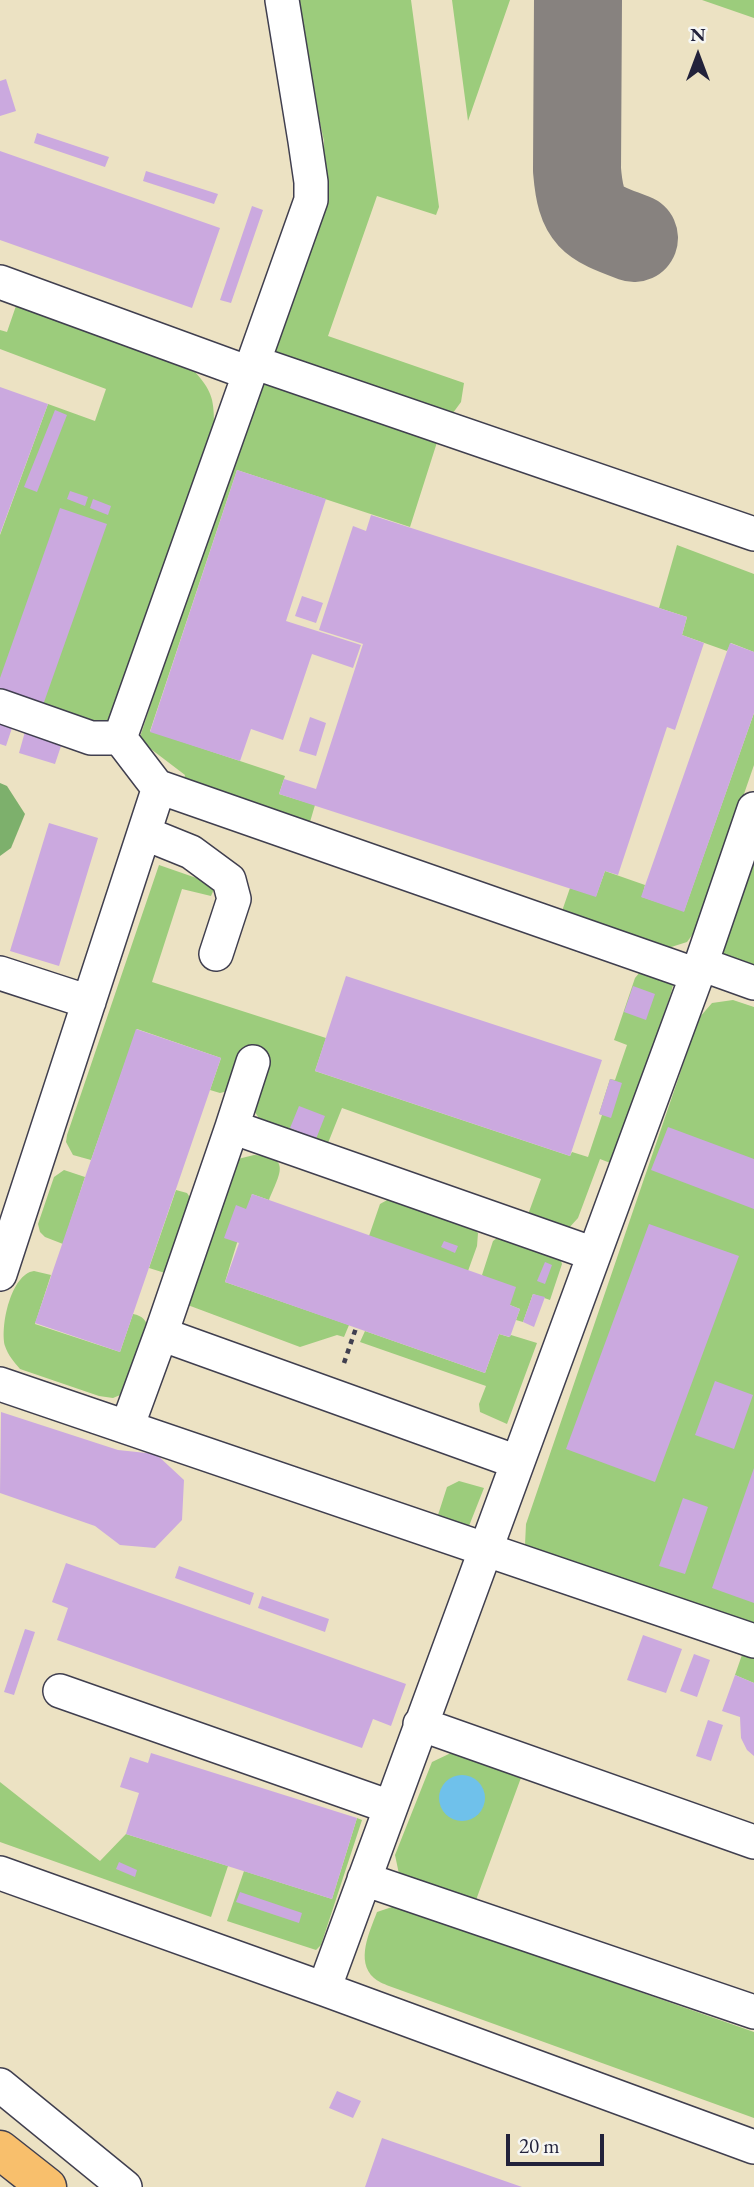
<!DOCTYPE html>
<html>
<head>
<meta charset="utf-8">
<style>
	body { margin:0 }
	#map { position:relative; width:754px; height:2187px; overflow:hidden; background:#ece2c3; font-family:"EB Garamond",serif }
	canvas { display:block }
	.north { position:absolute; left:663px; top:21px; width:70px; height:70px; -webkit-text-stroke:5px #f6f6f2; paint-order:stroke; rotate:0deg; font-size:19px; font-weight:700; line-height:28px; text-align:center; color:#22223b }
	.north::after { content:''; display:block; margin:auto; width:24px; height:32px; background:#22223b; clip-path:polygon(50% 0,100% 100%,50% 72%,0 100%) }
	.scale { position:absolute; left:506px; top:2134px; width:98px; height:32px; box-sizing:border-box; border:4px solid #22223b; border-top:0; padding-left:9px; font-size:21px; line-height:24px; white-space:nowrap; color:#22223b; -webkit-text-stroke:5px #f6f6f2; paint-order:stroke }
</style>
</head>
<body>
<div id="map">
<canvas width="754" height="2187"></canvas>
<div class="north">N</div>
<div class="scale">20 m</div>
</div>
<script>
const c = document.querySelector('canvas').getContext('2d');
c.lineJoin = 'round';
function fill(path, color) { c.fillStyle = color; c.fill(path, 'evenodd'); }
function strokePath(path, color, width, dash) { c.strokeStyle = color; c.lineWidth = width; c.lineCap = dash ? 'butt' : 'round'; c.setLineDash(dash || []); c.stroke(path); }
const green = new Path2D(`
	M293 0H411L439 207 436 215 377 196 328 336 464 383 461 402 450 417 269 358 324 184V141Z
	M452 0H510L468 121Z
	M702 0H754V18Z
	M17 303 195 372C211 390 214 398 214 423L109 724 92 726 0 692V535L48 404 95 421 106 389 0 349V330L7 332Z
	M259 376 439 436 410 527 237 470 150 731 285 776 279 794 315 805 310 822 184 779 185 775 139 740Z
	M677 545 754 574V652L731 643 727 651 682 635 687 617 659 608Z
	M754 713V765L698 927 687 942 668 948 561 914 570 888 596 896 605 871 645 885 642 897 684 911Z
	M754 851V976L726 964 721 952Z
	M159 865 208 882 215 887 211 896 182 889 152 982 326 1038 315 1071 570 1156 572 1152 588 1157 602 1115 599 1114 610 1079 615 1080 627 1045 614 1040 635 978 640 972 671 977 673 985 671 993 613 1164 600 1159 578 1218 568 1229 526 1220 541 1179 342 1108 326 1148 260 1120 255 1112 252 1103 228 1091 220 1093 210 1090 221 1058 137 1029 91 1160 73 1155 66 1142 67 1135Z
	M733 1000 754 1007V1626L525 1545 526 1524 699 1018 712 1003Z
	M254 1155C293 1156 279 1175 269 1200L252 1194 225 1282 349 1325 344 1337 337 1335 300 1347 185 1304 238 1159Z
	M64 1170 85 1177 63 1244 45 1237 40 1232 38 1224 54 1177Z
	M176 1190 187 1193 193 1202 165 1273 149 1268Z
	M389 1199 473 1229 478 1233 477 1246 468 1271 369 1236 380 1204Z
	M497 1238 560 1258 562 1264 550 1300 533 1294 523 1322 516 1320 520 1309 510 1305 482 1275 493 1241Z
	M34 1271 51 1275 35 1324 120 1352 133 1314C143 1316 146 1320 149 1330L125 1393 113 1398 99 1396 20 1369C14 1362 8 1355 5 1346 0 1326 11 1274 34 1271Z
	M365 1331 485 1373 499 1334 509 1337 511 1335 537 1343 507 1424 480 1412 479 1404 486 1386 360 1342Z
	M459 1481 484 1488 469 1526 438 1515 447 1487Z
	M743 1652 754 1656V1683L735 1675Z
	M453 1752 522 1775 476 1900 399 1874 395 1855 432 1762Z
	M0 1782 100 1861 126 1834 228 1866 211 1917 0 1842Z
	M357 1818 362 1820 321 1945 316 1950 227 1921 244 1871 332 1899Z
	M395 1906 754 2032V2118L389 1986C384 1984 377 1981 374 1978 355 1961 370 1931 377 1912Z`);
const forest = new Path2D(`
	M0 783 7 786 25 814 11 848 0 856Z`);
const water = new Path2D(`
	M439 1798a23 23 0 1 1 46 0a23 23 0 1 1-46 0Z`);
const taxiway = new Path2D(`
	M578 0 577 170C581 218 591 222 634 238`);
const building = new Path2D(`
	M6 79 16 111 0 116V81Z
	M37 133 109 157 105 167 34 143Z
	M0 151 220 228 192 308 0 240Z
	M146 171 218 194 214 204 143 181Z
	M252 206 263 210 231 303 220 300Z
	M0 387 48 404 0 534Z
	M55 410 67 415 37 492 24 487Z
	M237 470 326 499 286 621 361 645 353 668 312 654 283 740 251 729 240 761 150 732Z
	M70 491 88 497 85 506 67 499Z
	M93 499 111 506 108 515 90 508Z
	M60 508 107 524 43 705 0 689V678Z
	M371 515 687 617 682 635 704 643 675 730 667 727 618 875 605 871 596 897 279 794 284 779 316 789 363 644 319 630 353 526 366 531Z
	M302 596 323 603 316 623 295 616Z
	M730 643 754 652V713L684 912 641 897Z
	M310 717 326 723 316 756 299 751Z
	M0 718 14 722 6 746 0 744Z
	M26 728 63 740 55 764 19 753Z
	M49 823 98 838 59 966 10 951Z
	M346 976 602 1060 570 1156 315 1071Z
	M633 986 655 994 646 1020 624 1012Z
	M136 1029 221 1058 120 1352 35 1323Z
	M610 1079 622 1083 611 1118 599 1114Z
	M299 1106 325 1116 316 1139 290 1128Z
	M668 1127 754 1159V1209L651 1170Z
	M252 1194 516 1287 510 1305 520 1309 510 1337 499 1334 485 1373 225 1282 239 1243 224 1238 236 1205 246 1209Z
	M649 1224 739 1256 655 1482 566 1449Z
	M444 1241 458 1246 455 1253 441 1247Z
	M545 1262 552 1265 545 1284 537 1281Z
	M533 1294 545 1297 534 1327 523 1322Z
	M715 1381 753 1395 734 1449 695 1435Z
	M1 1412 118 1450 156 1454 184 1480 182 1520 155 1548 120 1545 95 1526 0 1493Z
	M754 1468V1603L712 1588Z
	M683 1498 708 1507 685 1574 659 1566Z
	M66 1563 406 1684 391 1726 373 1719 362 1748 57 1640 68 1608 52 1602Z
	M179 1566 254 1593 250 1605 175 1578Z
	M262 1596 329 1619 325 1632 258 1608Z
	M25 1629 35 1632 14 1695 4 1692Z
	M643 1635 682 1649 666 1693 627 1680Z
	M694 1654 710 1660 697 1697 680 1691Z
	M735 1675 754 1683V1756L747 1750 741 1738 740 1717 722 1711Z
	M708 1720 723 1725 711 1761 696 1756Z
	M151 1753 357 1818 332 1899 126 1834 139 1793 120 1787 130 1757 148 1763Z
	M119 1862 137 1870 135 1877 116 1869Z
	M240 1892 302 1913 299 1923 236 1902Z
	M337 2091 361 2101 353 2118 329 2108Z
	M382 2138 522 2187H365Z`);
const path = new Path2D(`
	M344 1363 356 1328`);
const minor = new Path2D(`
	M0 282 249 373
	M253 362 754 534
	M0 706 91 738H120
	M159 789 120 738 311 200V182L305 141 282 0
	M144 833 191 852 229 880 234 899 216 954
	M701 964 754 983
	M0 973 89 1002
	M232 1127 253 1062
	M0 1274 159 787 697 975
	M0 1384 754 1641
	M127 1427 161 1334
	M517 1462 161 1334 232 1127 594 1254
	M60 1691 390 1807
	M420 1724 754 1842
	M0 1873 324 1989 754 2147
	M364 1879 754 2012
	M324 1989 701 964 754 809
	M0 2085 125 2187`);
const major = new Path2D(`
	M0 2150 47 2187`);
fill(green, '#9ccc7c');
fill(forest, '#7db06c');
fill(water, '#6fc1eb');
strokePath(taxiway, '#87827f', 88);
fill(building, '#cba9df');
strokePath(minor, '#403f4f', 36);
strokePath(major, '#403f4f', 41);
strokePath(path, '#403f4f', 4.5, [5, 5]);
strokePath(minor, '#fff', 33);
strokePath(major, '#f8bf6c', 38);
</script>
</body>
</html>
